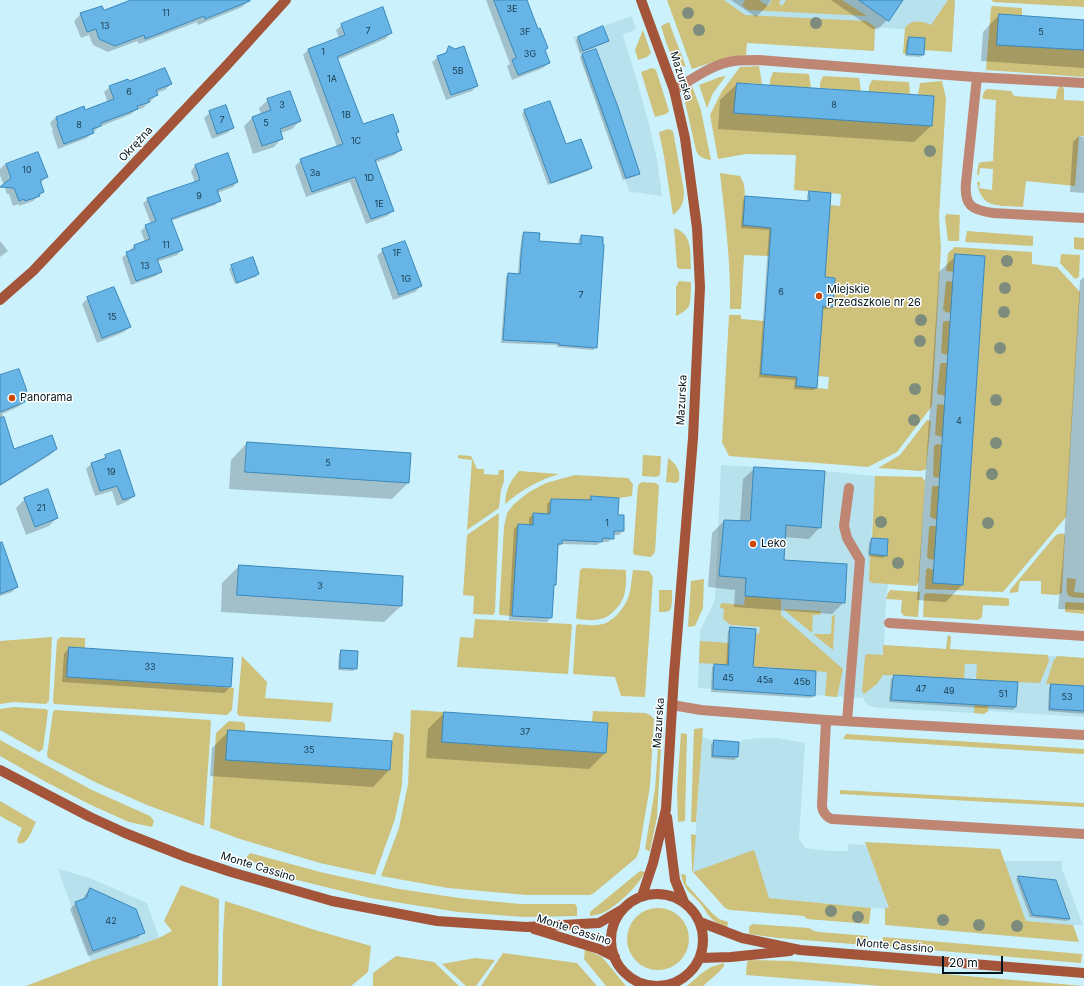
<!DOCTYPE html>
<html>
<head>
<meta charset="utf-8">
<style>
	body { margin:0 }
	#map { position:relative; width:1084px; height:986px; overflow:hidden; background:#cbf1fd; font-family:Inter,sans-serif }
	canvas { display:block }
	.scale { position:absolute; left:942px; top:956px; width:61px; height:18px; box-sizing:border-box; border:2px solid #01161c; border-top:0; padding-left:5px; font-size:12px; line-height:14px; white-space:nowrap; color:#01161c; -webkit-text-stroke:3px #fff; paint-order:stroke }
</style>
</head>
<body>
<div id="map">
<canvas width="1084" height="986"></canvas>
<div class="scale">20 m</div>
</div>
<script>
const c = document.querySelector('canvas').getContext('2d');
c.lineJoin = 'round';
function fill(path, color) { c.fillStyle = color; c.fill(path, 'evenodd'); }
function strokePath(path, color, width, dash) { c.strokeStyle = color; c.lineWidth = width; c.lineCap = dash ? 'butt' : 'round'; c.setLineDash(dash || []); c.stroke(path); }
function drawText(font, color, halo, rows, align = 'center') {
  c.font = font + ' Inter,sans-serif'; c.lineWidth = 3; c.setLineDash([]); c.textBaseline = 'middle'; c.strokeStyle = halo; c.fillStyle = color; for (const [text, x, y, turn = 0] of rows) {
    c.save(); c.translate(x, y); c.rotate((+turn || 0) * Math.PI / 180); c.textAlign = isNaN(turn) ? turn : align; if (halo) c.strokeText(text, 0, 0); c.fillText(text, 0, 0); c.restore();
  }
}
const built = new Path2D(`
	M670 0H955L953 33 875 27 874 45Z
	M632 16 636 29 623 35 637 81 650 128 657 160 662 196 634 192 630 193 573 37Z
	M721 465 825 471 875 476 869 580 872 583 888 584 886 599 884 645 946 649 947 636 949 635 951 637 950 649 1084 658V717L988 711 984 714 974 713 881 708 870 706 865 702 863 698 713 689 700 688 698 687 700 631 715 600Z
	M702 737 710 740 739 742 745 739V740L758 738H778L805 743 799 839 805 848 830 851H848V844L867 845 889 909 871 908 769 898 693 872Z
	M1004 861H1062V869L1083 925H1073L1026 921Z
	M58 869 90 878 147 903 159 938 91 961Z`);
const green = new Path2D(`
	M667 0H724L745 15 866 21 875 27 874 51 747 43 746 55 730 57 716 61 692 69Z
	M745 0H759L768 6 772 0H781L779 3 782 6 786 0H842L867 16 748 10 743 6 742 5Z
	M948 0H955L953 33 952 52 924 50 925 38 909 37 907 53 903 54 905 28C912 19 922 21 931 25Z
	M992 0H1084V7L993 2Z
	M992 6 1022 8V16L999 14 997 45 1084 50V77L986 70 991 8Z
	M669 22 686 67C670 63 666 41 661 26Z
	M643 30 651 53 647 57 638 60 635 50Z
	M759 66 762 84 737 83 735 113 932 126 934 96 918 95 920 83 942 81 946 99 939 217 941 248 932 406 897 452 868 467 729 456 722 442 729 315H741V319L764 321 761 374 797 377V386L828 389 829 377 818 376 823 306 833 307 835 278 825 277 830 205 840 206 841 194 794 190 796 155 746 154 718 159 710 115 722 91 740 67Z
	M652 68 656 70 669 111 666 114 655 117 641 72Z
	M773 72 809 74 811 88 770 85V80Z
	M726 76 713 93 707 108 699 85 720 77Z
	M823 76 859 78 861 91 820 88V83Z
	M872 80 909 82 910 94 869 92V86Z
	M692 86 701 110 711 160C704 159 698 157 696 150L685 102 686 94Z
	M1060 86H1062L1064 89V100L1084 101V136H1079L1075 186 1026 181 1023 207C1000 205 981 210 977 182H980L979 188 992 190 993 169 980 168 979 175H977L978 167 979 163 982 162 993 161 996 100 984 99 982 98 984 92 987 89 1011 91 1014 96 1056 99 1057 90Z
	M669 129 673 131 684 191C684 202 682 208 673 215L664 156 659 132Z
	M720 173 740 176 744 184 745 196 743 225 771 228 769 256 744 255 741 309H730C731 263 725 218 720 173Z
	M946 214 960 215 959 241H948L945 218Z
	M674 228C693 234 690 252 691 269H679L677 267Z
	M967 231 1033 236V246L965 242Z
	M1074 237 1084 238V250L1074 249Z
	M955 247 1032 252V264L1057 267 1080 292 1066 517 1003 592 925 589 926 570 928 568 934 570 933 583 963 585 985 257 954 272 946 271 948 253Z
	M1061 254 1080 255 1079 277 1075 279 1060 263Z
	M679 281 691 282C691 288 691 301 689 306 687 310 680 314 676 316V287Z
	M948 281 953 282 951 313 946 312 943 310 946 282Z
	M945 321H951L948 355 941 353 943 322Z
	M941 363H948L946 396 937 394 940 365Z
	M938 404 945 405 943 437 935 435 937 405Z
	M927 420 931 421 926 469 921 471 878 468 900 455Z
	M937 444 943 445 940 478 934 477 933 475 934 446Z
	M458 455 471 456 477 469H484V474L498 475 499 470H504V481L501 490 499 508 467 530 472 460 463 459 458 458Z
	M643 455 661 456 660 475 656 477 642 476Z
	M668 458C676 464 681 470 679 481L676 483 666 482Z
	M519 471 559 474C539 480 521 490 505 504 506 489 509 483 519 471Z
	M575 475 628 478 633 484 632 496 619 498 591 496V507L579 500 551 499 550 514 533 513V525L518 524 516 565 519 581H514L512 616 500 615 499 613 504 527 507 513 514 504 529 492 546 483Z
	M875 476 922 477 925 481 919 582 916 586 872 583 869 581 870 554 887 556 888 539 872 538Z
	M642 482 656 483 659 486 655 552 651 557 635 555 633 553 638 485Z
	M933 486H940L937 520 932 518 930 516 932 487Z
	M499 513 495 612 493 615 473 614 474 596 463 595 467 535Z
	M931 526H937L935 560 929 559 927 557 929 527Z
	M1059 534 1062 533 1065 535 1062 593 1057 595 1041 594V581H1020L1018 592 1010 593V590L1056 535Z
	M583 568 626 570C626 587 627 599 614 611 610 615 606 618 600 619 593 621 585 620 578 619L576 618 580 570Z
	M633 570 649 571 653 577 645 697 621 696 615 677 573 674 576 626 578 624C586 625 594 626 603 624 608 623 612 619 616 616 631 600 630 591 633 570Z
	M1067 578 1076 579 1074 592 1084 593V598C1065 597 1066 597 1067 578Z
	M704 579 703 608 695 626 688 627 691 581Z
	M659 590H672C672 595 673 609 669 611 667 612 661 612 659 612Z
	M890 590 920 592 918 617 904 616 901 612 902 600 886 599 888 593Z
	M927 593 1007 598 1009 599V606L983 605 982 617 978 620 923 617 924 595Z
	M745 596 781 599V615L843 669 837 697 825 696 827 672 789 669 787 694H778L779 668 699 663 700 641 730 643 755 633 759 634 760 627 731 625 723 619 724 609 720 608 721 603 744 605Z
	M1066 602 1084 603V614L1065 612V604Z
	M783 609 821 611 820 615H813L812 633Z
	M835 615V616L833 650 813 634H831L832 616Z
	M475 619 570 624 572 625 568 674 457 667 460 637 473 638Z
	M948 635 951 637 950 649 1048 655 1049 661 1040 683 990 681 988 711 984 714 974 713 977 664H965L964 679 883 675 877 684 864 694 862 691 865 656 867 654 883 655V645L946 649Z
	M52 637 49 701 46 704 14 702 0 704V641Z
	M61 637 85 638V648L67 677 234 688 232 710 227 715 54 704 53 701 57 640Z
	M242 656 267 682 265 698 333 703 331 722 239 716 237 713Z
	M1057 656 1084 658V686L1046 684 1053 662Z
	M14 707 46 709 48 711 43 749 39 752 0 730V709Z
	M55 710 210 720 211 723 204 826 147 805 97 783 48 758 47 755 53 712Z
	M411 710 444 712 442 742 606 753 608 723 592 722 593 711 645 713 650 715 654 719 650 786 639 851 636 858 594 893 590 895H526L448 888 381 876 399 828 408 784Z
	M229 721 243 722 245 724V731L227 760 390 770 392 741 394 732 399 733 404 735 402 785 395 819 375 875 320 863 240 839 210 828 216 733Z
	M660 722 662 725V729L657 817 650 851H649L645 849 655 789Z
	M703 728 696 822H691L694 729Z
	M681 733 687 734 685 821 678 822 677 790Z
	M846 734 1084 749V754L843 739Z
	M0 740 92 790 150 816 154 821 152 827 129 822 91 805 46 782 0 756Z
	M840 790 1084 803V807L840 794Z
	M0 801 36 822C32 829 28 846 18 843L17 840 22 828 0 816Z
	M691 834 696 835 693 872 754 850 769 898 871 908 869 924 807 919 804 916 730 910 725 908 692 871Z
	M865 842 1000 849 1026 921 1073 925 1079 942 885 925V908H889Z
	M250 853 324 873 399 889 459 898 520 904H575L577 907V916L524 917 458 912 370 898 285 877 246 858Z
	M640 871 645 872C638 886 619 904 605 912 601 914 595 915 590 916V912Z
	M681 874 686 875V884L712 913 719 919 728 922 727 929C721 925 714 922 709 916 706 912 703 907 700 903 690 892 684 890 681 874Z
	M181 885 219 899 218 986H26L91 961 159 938 172 931 164 921Z
	M225 901 315 930 371 946 368 972 351 986H222L223 935Z
	M627 939a31 31 0 1 1 62 0a31 31 0 1 1-62 0Z
	M752 924 809 928 814 931 820 932 868 936 867 943 865 945 778 938 749 934V927Z
	M883 937 1082 954 1081 963 884 946 882 944Z
	M585 949 602 957 626 986H606L584 959Z
	M503 953 577 963 597 986H481Z
	M396 956 434 962 459 986H373V973Z
	M475 958 495 960 476 986H466L442 964Z
	M750 960 791 961 1084 986H882L746 975 747 962Z
	M724 963V966L719 972 703 986H687L702 973 711 967Z`);
const shadow = new Path2D(`
	M133 0H248V1L242 7 198 25 197 22 139 44 137 41 108 52 93 45 89 35 81 38 74 21 81 14 103 12Z
	M486 0H526L549 63 543 68 512 80 507 66 510 64Z
	M731 0H771L767 6 756 17Z
	M831 0H902L890 17 878 29H873Z
	M999 15 1084 21V68L981 61 983 32Z
	M342 25 391 33 385 39 337 60 362 125 398 132 396 135 401 149 395 155 375 163 393 211 387 216 366 224 350 182 306 197 295 166 301 160 337 147 303 55 309 49 339 38 336 30Z
	M602 28 608 40 605 43 580 53 576 40 578 38Z
	M909 38 923 55 920 57 905 56 907 40Z
	M449 48 477 85 472 91 446 100 432 62 438 57 443 55Z
	M583 55 638 173 636 176 623 180 580 57Z
	M128 82 171 84 165 90 156 93 157 95 151 101 149 102 143 108 136 110 131 114 99 127 87 138 58 149 52 131 53 130 50 123 56 117 85 111 108 103 104 92 110 87Z
	M737 84 931 126 914 142 718 129 720 100Z
	M268 100 300 121 292 129 281 133 282 138 274 147 253 154 244 126 252 118 261 115 259 108Z
	M549 102 565 146 591 168 588 171 548 185 522 114 524 111Z
	M210 112 233 128 227 133 212 139 204 118Z
	M1079 136 1084 137V193L1070 192 1073 142Z
	M38 153 46 177 41 183 43 192 33 201 19 206V204L13 206 9 194H7L0 175V169L4 165Z
	M227 154 237 182 233 187 217 193 219 201 215 205 171 221 182 250 177 255 157 262 161 271 156 276 131 285 122 258 127 253 130 252V250L134 246 145 242 141 231 146 226 151 224 143 203 148 199 195 183 191 171 195 166Z
	M810 192 824 278 832 306 830 309H821L816 388 814 390 794 389 795 380 759 377 769 230 741 228 743 200 745 197 807 202V195Z
	M525 233 538 242 578 244 579 239 581 236 596 347 593 350 557 347V345L501 343 506 277 508 274 518 275 519 259 522 235Z
	M0 241 8 251 0 257Z
	M383 250 421 286 415 292 393 300 377 256Z
	M956 256 984 257 962 585 946 602 917 600 939 272Z
	M232 266 258 274 256 277 235 284 229 269Z
	M1084 277V610L1058 609 1063 557 1080 281Z
	M88 298 130 327 124 332 97 343 82 304Z
	M0 376 26 391 21 396 24 402 18 407 2 414 13 450 56 449 50 455 0 486Z
	M247 443 408 483 392 499 229 489 231 460Z
	M106 456 134 496 128 501 117 506 112 491 95 496 86 469 91 464 100 461Z
	M755 468 820 527 809 539 784 537 783 561 844 602 832 614 734 607 735 590 708 587 712 533 724 521 740 522 743 479Z
	M592 497 617 516 623 531 619 535H613V538L608 542H601L597 545 561 544 557 547 555 585 553 588 551 617 547 622 509 620 514 529 518 525 529 526V518L534 514H547V504L551 500 587 501Z
	M25 499 57 518 49 526 26 535 16 508Z
	M872 539 886 555 883 558 868 556 869 542Z
	M0 556 17 587 12 592 0 596Z
	M239 566 401 606 384 622 221 612 222 583Z
	M731 628 752 668 814 695 811 698 711 692 712 667 715 665 726 666 728 631Z
	M69 648 230 687 224 693 62 682 64 654Z
	M342 651 356 668 353 671 338 670 339 654Z
	M894 676 1016 683 1015 707 1013 710 889 702 891 679Z
	M1052 685 1084 687V714L1048 711 1049 687Z
	M444 713 605 753 589 769 426 758 428 729Z
	M229 731 391 742 389 770 373 787 210 776 212 748Z
	M714 741 738 743 737 757 734 760 711 758V744Z
	M1019 877 1069 919 1067 921 1030 917 1016 879Z
	M90 889 143 932 138 938 88 956 70 909 76 903 82 901 85 895Z`);
const building = new Path2D(`
	M131 0H250V1L205 19 204 16 145 39 144 35 115 46 99 39 96 29 87 32 80 13 102 6 104 10Z
	M494 0H527L538 29 540 28 548 48 545 50 550 63 518 75 512 60 516 58Z
	M859 0H903L889 21Z
	M383 7 392 33 337 57 363 124 393 114 399 132 396 133 402 150 375 160 394 211 371 219 355 177 312 192 300 159 343 144 308 49 345 35 341 24Z
	M999 14 1084 20V50L997 45Z
	M603 26 609 41 583 51 578 37Z
	M909 37 925 38 924 55 907 54Z
	M449 46 455 49 464 46 478 86 451 95 437 56 446 53Z
	M596 49 618 107 640 174 626 178 582 54Z
	M165 68 172 84 156 90 158 95 148 99 150 102 137 106 138 109 101 123V126L92 129 94 133 64 144 57 125 58 124 56 117 84 106 85 110 114 99 109 86 128 79 129 81Z
	M737 83 934 96 932 126 734 113Z
	M290 91 301 121 280 129 283 139 262 146 252 117 271 110 267 99Z
	M550 101 566 144 581 139 592 168 551 183 524 110Z
	M226 105 234 128 217 134 209 111Z
	M38 152 48 177 40 180 44 192 39 194 40 196 25 201 24 199 19 201 14 188 0 187 11 178 6 164Z
	M228 153 238 182 217 190 221 201 171 219 183 250 157 259 162 272 136 281 126 252 135 249 134 245 150 239 145 225 156 221 147 198 200 180 195 165Z
	M809 191 831 193 825 277 835 278 833 307 823 306 817 388 796 386 797 377 761 374 771 228 743 225 745 196 809 201Z
	M524 232 540 233 539 241 581 244V235L603 237V245H604L597 348 559 345V343L503 340 508 273 520 274 521 256Z
	M405 241 422 286 399 295 382 249Z
	M955 254 985 256 963 585 933 583Z
	M253 257 259 274 237 283 231 265Z
	M114 287 131 327 102 338 87 297Z
	M19 369 27 391 21 393 25 402 0 412V375Z
	M4 417 14 449 52 435 57 449 0 485V418Z
	M247 442 411 453 409 483 245 472Z
	M120 450 135 496 123 500 117 486 100 491 91 463 106 458 105 455Z
	M754 467 825 471 821 528 786 525 784 560 847 564 845 603 745 596 746 578 719 576 724 520 750 521Z
	M48 489 58 518 35 527 24 498Z
	M591 496 619 498 618 515H624V531H614V539L603 538 602 542 562 540V544H558L556 585H554L552 618 512 616 518 524 533 525V513L550 514 551 499 591 500Z
	M872 538 888 539 887 556 870 554Z
	M2 542 18 587 0 594V543Z
	M239 565 403 576 402 606 237 595Z
	M730 627 756 629 753 667 816 671 815 696 713 689 714 664 728 665Z
	M69 647 233 658 231 687 67 677Z
	M341 650 358 651 357 669 340 668Z
	M894 675 1018 682 1016 707 891 700Z
	M1051 684 1084 686V711L1050 709Z
	M444 712 608 723 606 753 442 742Z
	M228 730 392 741 390 770 226 760Z
	M714 740 739 742 738 757 713 756Z
	M1018 876 1056 880 1070 919 1033 915Z
	M90 888 136 909 145 933 93 951 75 902 86 898Z`);
const lane = new Path2D(`
	M672 705 701 710 826 720 1084 735
	M826 720 822 805C822 811 826 817 832 819L1084 834
	M847 721 860 560 847 538 844 526 849 488`);
const street = new Path2D(`
	M977 77 966 183C964 206 972 210 993 213L1084 218
	M674 90C693 79 712 64 734 61 742 60 751 60 759 60L974 77 1084 83
	M889 623 1084 636`);
const secondary = new Path2D(`
	M641 0 674 90 685 138 697 228 700 287 693 438 674 675 666 809 653 863 642 896
	M0 300 33 271 227 65 286 0
	M0 770 90 817 125 833 186 857 231 872 332 901 437 921 526 927 599 923 623 909
	M667 817 675 880 684 902
	M611 940a46 46 0 1 1 92 0a46 46 0 1 1-92 0Z
	M700 922 742 938 800 950 1084 973
	M534 929 599 949 615 957
	M700 958 731 957 790 951`);
const trees = [
	[688,13],
	[816,23],
	[699,30],
	[930,151],
	[1007,261],
	[1005,288],
	[1004,312],
	[921,320],
	[920,341],
	[1000,348],
	[915,389],
	[996,400],
	[914,420],
	[996,443],
	[992,474],
	[881,522],
	[988,523],
	[898,563],
	[831,911],
	[858,917],
	[943,920],
	[979,925],
	[1017,926]
];
const markers = [
	[819,296,4,"#cd4709"],
	[12,398,4,"#cd4709"],
	[753,544,4,"#cd4709"]
];
const numberNames = [
	["3E",512,9],
	["11",166,13],
	["13",105,26],
	["7",368,31],
	["3F",525,32],
	["5",1041,32],
	["1",323,52],
	["3G",530,54],
	["5B",458,71],
	["1A",332,79],
	["6",129,92],
	["3",282,105],
	["8",834,105],
	["1B",346,115],
	["7",222,120],
	["5",266,123],
	["8",79,125],
	["1C",356,141],
	["10",27,170],
	["3a",315,173],
	["1D",369,178],
	["9",199,196],
	["1E",379,204],
	["11",166,245],
	["1F",397,253],
	["13",145,266],
	["1G",406,279],
	["6",781,292],
	["7",581,295],
	["15",112,317],
	["4",959,421],
	["5",328,463],
	["19",111,472],
	["21",41,508],
	["1",607,523],
	["3",320,586],
	["33",150,667],
	["45",728,678],
	["45a",765,680],
	["45b",802,682],
	["47",921,689],
	["49",949,691],
	["51",1003,694],
	["53",1067,697],
	["37",525,732],
	["35",309,750],
	["42",111,921]
];
const streetNames = [
	["Mazurska",681,76,72],
	["Okrężna",136,144,-47],
	["Mazurska",682,400,-87],
	["Mazurska",659,723,-86],
	["Monte Cassino",258,867,17],
	["Monte Cassino",574,930,18],
	["Monte Cassino",895,946,5]
];
const poiNames = [
	["Miejskie",827,290],
	["Przedszkole nr 26",827,303],
	["Panorama",20,398],
	["Leko",761,544]
];
fill(built, '#b8e1ee');
fill(green, '#cdc17b');
fill(shadow, '#0003');
fill(building, '#67b4e7');
strokePath(building, '#3a88b8', 1);
strokePath(lane, '#bf8673', 10);
strokePath(street, '#bf8673', 10);
strokePath(secondary, '#a45438', 10);
c.fillStyle = '#7e8c7d';
for (const [x, y] of trees) { c.beginPath(); c.arc(x, y, 6, 0, 2 * Math.PI); c.fill(); }
for (const [x, y, r, color] of markers) { const dot = new Path2D(); dot.arc(x, y, r, 0, 2 * Math.PI); c.fillStyle = color; c.fill(dot); strokePath(dot, '#fff', 1.5); }
drawText('9px', '#1a3e4f', null, numberNames);
drawText('11px', '#01161c', '#fff', streetNames);
drawText('11px', '#01161c', '#fff', poiNames, 'left');
</script>
</body>
</html>
